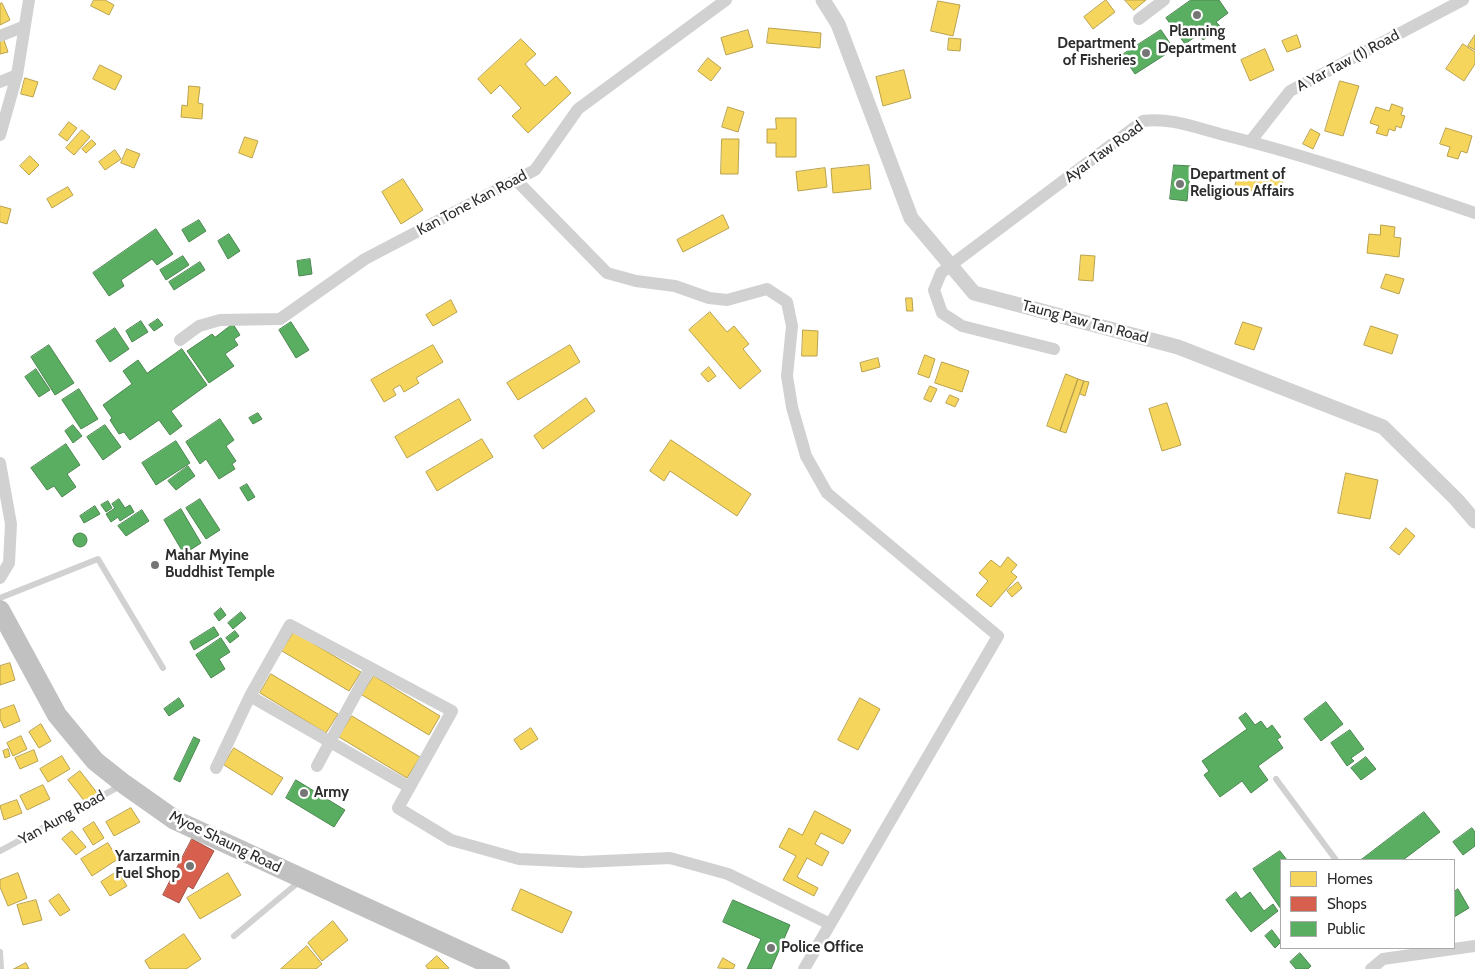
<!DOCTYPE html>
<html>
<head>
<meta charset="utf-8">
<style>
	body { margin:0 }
	#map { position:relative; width:1475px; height:969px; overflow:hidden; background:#fff; font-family:Cabin,sans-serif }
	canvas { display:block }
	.legend { position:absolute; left:1280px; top:859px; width:175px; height:90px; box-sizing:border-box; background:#fff; border:1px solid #ababab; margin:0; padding:6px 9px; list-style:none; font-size:15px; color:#2c2c2c }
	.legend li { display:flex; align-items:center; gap:10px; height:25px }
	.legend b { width:25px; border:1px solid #ababab }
</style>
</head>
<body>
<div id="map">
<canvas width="1475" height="969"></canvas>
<ul class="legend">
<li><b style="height:14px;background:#f6d55c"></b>Homes</li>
<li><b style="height:14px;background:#d6604d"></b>Shops</li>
<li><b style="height:14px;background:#5aae61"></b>Public</li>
</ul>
</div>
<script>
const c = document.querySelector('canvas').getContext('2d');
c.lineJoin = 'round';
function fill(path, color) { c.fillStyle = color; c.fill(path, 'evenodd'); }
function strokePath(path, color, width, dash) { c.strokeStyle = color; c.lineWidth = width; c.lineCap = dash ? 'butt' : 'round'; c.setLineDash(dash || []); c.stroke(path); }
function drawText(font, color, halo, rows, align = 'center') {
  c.font = font + ' Cabin,sans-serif'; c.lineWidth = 5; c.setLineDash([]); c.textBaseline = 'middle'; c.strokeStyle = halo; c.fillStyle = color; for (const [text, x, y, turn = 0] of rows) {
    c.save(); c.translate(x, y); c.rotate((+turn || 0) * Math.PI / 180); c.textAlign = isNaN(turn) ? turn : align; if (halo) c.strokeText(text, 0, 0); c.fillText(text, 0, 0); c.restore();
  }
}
const homes = new Path2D(`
	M94 0H105L114 5 109 15 91 6Z
	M1106 0 1115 12 1093 29 1084 17Z
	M1125 0H1146L1134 10Z
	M938 1 960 5 953 36 931 31Z
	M2 3 10 20 0 25V4Z
	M769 28 821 33 820 48 767 43Z
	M748 30 753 47 726 55 721 38Z
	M1297 35 1301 47 1287 52 1282 41Z
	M1475 35V50L1468 46Z
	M949 38 961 39 960 51 948 50Z
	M521 39 536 54 525 64 545 86 556 76 571 93 528 133 512 116 521 108 500 85 491 94 478 79Z
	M4 40 8 52 0 54V41Z
	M1463 44 1475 52V64L1464 81 1446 69Z
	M1265 49 1274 70 1250 81 1241 60Z
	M708 58 721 68 711 81 698 71Z
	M100 65 122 76 115 90 93 79Z
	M904 70 911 98 883 106 876 77Z
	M25 78 38 82 33 97 21 94Z
	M1340 81 1359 86 1343 136 1325 131Z
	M189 86 200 87 198 103 203 104 202 119 181 117 182 105 187 106Z
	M1392 104 1403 108 1401 115 1405 116 1401 128 1396 126 1395 131 1389 129 1387 136 1376 133 1379 126 1370 123 1376 107 1389 111Z
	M728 107 744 112 738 132 722 127Z
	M776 118H796V157H776V143H767V129H776Z
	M69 122 77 128 67 141 59 135Z
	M1446 128 1472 136 1467 153 1461 151 1458 159 1447 156 1450 147 1440 144Z
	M1311 129 1320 134 1313 149 1303 144Z
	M82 130 90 137 74 155 66 148Z
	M245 137 258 141 252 158 239 153Z
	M722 139H739L738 174H721Z
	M92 140 96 144 86 153 82 149Z
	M127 149 140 154 134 168 121 163Z
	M115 150 121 159 105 170 99 162Z
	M30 156 39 165 29 175 20 166Z
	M869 165 871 189 833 193 831 169Z
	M825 168 827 187 798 191 796 172Z
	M1238 172 1283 180 1280 196 1235 188Z
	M403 179 423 210 401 224 382 192Z
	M68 187 73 195 52 208 47 199Z
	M0 206 11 209 7 224 0 222Z
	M723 215 729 228 683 252 677 240Z
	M1381 225 1395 227 1394 237 1401 238 1399 257 1367 253 1369 234 1380 235Z
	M1081 255 1095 256 1093 281 1079 280Z
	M1386 274 1404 279 1399 294 1381 288Z
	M906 298H912L913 311H907Z
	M451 300 457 312 433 326 426 315Z
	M710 312 727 332 734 326 749 344 743 349 761 371 740 389 689 330Z
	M1243 322 1262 328 1254 350 1235 344Z
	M1371 326 1398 335 1392 354 1364 345Z
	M803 330 818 331 817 356H802Z
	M433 345 443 362 416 378 419 383 404 392 400 385 393 389 396 395 384 402 371 380Z
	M570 345 580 362 518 400 507 383Z
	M925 355 935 359 929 378 918 374Z
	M878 358 880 367 862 372 860 363Z
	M942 362 969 371 962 392 935 383Z
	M709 367 716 376 708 382 701 374Z
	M1066 374 1078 379 1060 431 1047 426Z
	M1078 379 1084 381 1066 433 1060 431Z
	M1084 381 1089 382 1085 396 1080 394Z
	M930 386 937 389 931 402 924 399Z
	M950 395 959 399 955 407 946 403Z
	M586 398 595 411 543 449 534 436Z
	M459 399 471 420 407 458 395 437Z
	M1167 403 1181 445 1162 451 1149 409Z
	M482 439 493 457 437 491 426 472Z
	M671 440 751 494 737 516 670 471 664 481 650 471Z
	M1346 473 1378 480 1370 519 1338 513Z
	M1406 528 1415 536 1399 555 1390 548Z
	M1008 557 1017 565 1011 572 1017 577 991 607 976 595 988 581 979 573 991 560 1000 567Z
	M1018 582 1022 588 1012 597 1007 591Z
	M294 632 361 672 349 691 282 651Z
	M10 663 15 680 0 685V666Z
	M271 674 338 714 326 733 260 693Z
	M374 676 440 716 429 735 362 695Z
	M860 698 880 709 858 750 838 740Z
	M14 705 20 721 4 728 0 719V710Z
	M352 716 420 757 407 778 339 737Z
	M41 724 51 741 39 748 29 732Z
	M531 728 538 739 521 750 514 740Z
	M21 736 27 749 13 756 7 743Z
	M234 748 283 778 272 795 224 765Z
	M8 749 10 756 5 758 3 751Z
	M34 750 38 761 20 769 15 758Z
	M62 756 70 769 48 782 40 769Z
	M80 771 98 794 86 803 68 780Z
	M43 785 50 799 27 810 20 796Z
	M17 800 22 813 4 820 0 806Z
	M131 808 140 822 114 836 106 822Z
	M815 811 851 830 843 844 821 833 815 844 829 852 822 866 807 858 797 877 818 888 814 896 783 880 796 856 779 847 789 828 802 835Z
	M94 822 104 838 93 845 83 829Z
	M72 831 86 847 76 855 62 839Z
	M108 843 118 859 92 876 81 859Z
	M118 871 127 886 110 896 101 882Z
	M18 873 27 898 8 906 0 887V880Z
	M228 873 241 895 200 919 187 898Z
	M521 889 572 912 562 933 512 910Z
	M59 894 70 910 60 916 49 901Z
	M36 900 42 920 23 925 17 905Z
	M333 921 348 940 322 961 308 943Z
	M184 934 201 959 186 969H150L145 961Z
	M307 946 322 964 316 969H281Z
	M437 956 449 968 447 969H428L426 966Z
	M723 958 735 965 733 969 718 968Z
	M26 963 29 969H14Z`);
const shops = new Path2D(`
	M192 839 214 851 193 889 188 886 179 903 163 895Z`);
const public = new Path2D(`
	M1191 0H1219L1228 13 1216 22 1221 27 1203 40 1199 34 1185 44 1166 18Z
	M1161 30 1174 49 1135 74 1122 55Z
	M1174 165 1191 166 1187 201 1170 199Z
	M199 220 206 231 189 242 182 230Z
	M156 229 173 254 157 265 152 259 121 280 124 286 109 296 93 273Z
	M229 234 240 251 228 259 218 241Z
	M183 256 189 265 166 280 160 270Z
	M310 259 312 274 299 276 297 261Z
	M200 262 205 270 174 290 169 282Z
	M158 319 163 325 154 331 149 325Z
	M141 321 148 332 132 342 126 331Z
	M291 322 309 350 296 358 279 330Z
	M233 324 240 335 234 339 238 345 225 354 234 366 209 383 187 351 212 334 215 337Z
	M115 328 129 349 110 362 96 341Z
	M49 345 74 383 55 395 31 357Z
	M182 349 207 385 171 411 182 426 170 435 159 420 130 440 124 432 119 434 110 420 112 418 103 405 132 384 123 371 138 360 147 373Z
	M36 369 50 390 39 397 25 377Z
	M79 389 98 419 81 429 62 400Z
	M258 413 262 419 253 424 249 418Z
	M220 419 234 440 226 446 236 461 232 464 235 469 219 479 206 459 200 464 186 442Z
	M73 425 82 436 73 443 65 431Z
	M105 425 121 447 103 460 87 437Z
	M176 441 190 463 156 485 142 463Z
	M66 444 80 465 67 474 76 487 62 497 54 486 47 490 31 468Z
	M188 466 195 476 176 490 168 481Z
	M247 484 255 497 248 501 240 488Z
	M119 499 125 508 130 505 134 512 120 521 118 517 111 522 106 514 115 508 112 504Z
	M200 499 220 530 206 539 186 508Z
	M108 501 112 508 106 512 101 505Z
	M95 506 100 514 84 523 80 516Z
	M181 509 201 543 184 554 164 520Z
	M142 510 149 521 126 536 118 526Z
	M73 540a7 7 0 1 1 14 0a7 7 0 1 1-14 0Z
	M221 608 226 615 219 621 214 614Z
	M241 612 246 618 233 629 228 623Z
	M214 627 219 635 194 650 190 642Z
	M235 631 239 636 230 643 226 638Z
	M221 638 230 652 219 659 225 669 211 678 196 655Z
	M179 698 184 706 169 716 164 709Z
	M1326 702 1343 724 1321 741 1304 719Z
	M1246 713 1255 725 1261 721 1267 729 1272 725 1281 737 1277 739 1283 748 1258 766 1268 780 1251 793 1242 781 1220 797 1204 775 1209 771 1202 761 1247 729 1239 718Z
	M1350 730 1364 749 1351 758 1354 761 1347 766 1331 743Z
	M194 737 200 740 180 782 174 779Z
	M1366 757 1376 769 1361 780 1351 768Z
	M296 780 345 810 334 827 286 798Z
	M1424 812 1440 832 1403 860H1361Z
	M1472 828 1475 832V846L1463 855 1453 842Z
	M1280 851 1287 860H1281V909L1253 869Z
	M1458 889 1469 908 1454 917V892Z
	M1236 892 1241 899 1250 892 1264 911 1273 904 1278 911 1251 932 1226 900Z
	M733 900 790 925 771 969H747L761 939 723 922Z
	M1272 930 1281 942 1275 948 1265 936Z
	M1300 953 1311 966 1308 969H1296L1290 962Z`);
const service = new Path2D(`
	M0 598 98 559 163 668
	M1276 779 1336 860
	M0 851 122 785
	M234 936 300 881
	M0 952 1 969`);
const minor = new Path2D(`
	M1139 19 1164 0
	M0 36 25 26
	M0 82 17 75
	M0 135 17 75 29 0
	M1250 142 1290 91 1463 0
	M516 180 607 273 636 281 675 286 709 298 727 300 767 289 787 302 792 326 787 376 792 407 806 456 827 493 998 636 804 969
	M180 340 199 326 220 320 280 319 365 259 535 170 578 109 726 0
	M1054 349 962 326 942 313 934 290 941 273 951 265 1143 121C1170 117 1197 128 1224 135 1309 156 1392 185 1475 213
	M0 463 11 524 9 563 0 578
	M250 696 409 787
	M317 766 370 668
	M216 768 250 696 290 625 452 711 398 808 451 840 519 859 582 862 670 858 728 874 830 924
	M1371 969 1383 959 1475 946`);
const tertiary = new Path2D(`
	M823 0 838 24 911 218 974 293 1178 347 1383 427 1456 499 1475 521`);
const trunk = new Path2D(`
	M0 610 57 715 95 761 124 784 175 820 500 969`);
const markers = [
	[1197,15,5,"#767676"],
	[1146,53,5,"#767676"],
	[1180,184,5,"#767676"],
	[155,565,5,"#767676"],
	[304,793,5,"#767676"],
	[190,866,5,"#767676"],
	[771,948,5,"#767676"]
];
const poiNames = [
	["Planning",1197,32,"center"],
	["Department",1197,49,"center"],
	["Department",1136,44,"right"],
	["of Fisheries",1136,61,"right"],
	["Department of",1190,175],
	["Religious Affairs",1190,192],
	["Mahar Myine",165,556],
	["Buddhist Temple",165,573],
	["Army",314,793],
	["Yarzarmin",180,857,"right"],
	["Fuel Shop",180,874,"right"],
	["Police Office",781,948]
];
const streetNames = [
	["A Yar Taw (1) Road",1348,61,-28],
	["Ayar Taw Road",1104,152,-36],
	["Kan Tone Kan Road",472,203,-28],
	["Taung Paw Tan Road",1085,322,15],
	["Yan Aung Road",62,818,-29],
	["Myoe Shaung Road",225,842,26]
];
fill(homes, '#f6d55c');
strokePath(homes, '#b9a24e', 1);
fill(shops, '#d6604d');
strokePath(shops, '#a35043', 1);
fill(public, '#5aae61');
strokePath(public, '#4c8751', 1);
strokePath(service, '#d1d1d1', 6);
strokePath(minor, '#d1d1d1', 12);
strokePath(tertiary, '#d1d1d1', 15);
strokePath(trunk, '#c1c1c1', 20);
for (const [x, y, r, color] of markers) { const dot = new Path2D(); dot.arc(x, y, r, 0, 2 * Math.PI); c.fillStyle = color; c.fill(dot); strokePath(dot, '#fff', 2); }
drawText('bold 15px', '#2c2c2c', '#fff', poiNames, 'left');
drawText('15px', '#2c2c2c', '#fff', streetNames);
</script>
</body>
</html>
